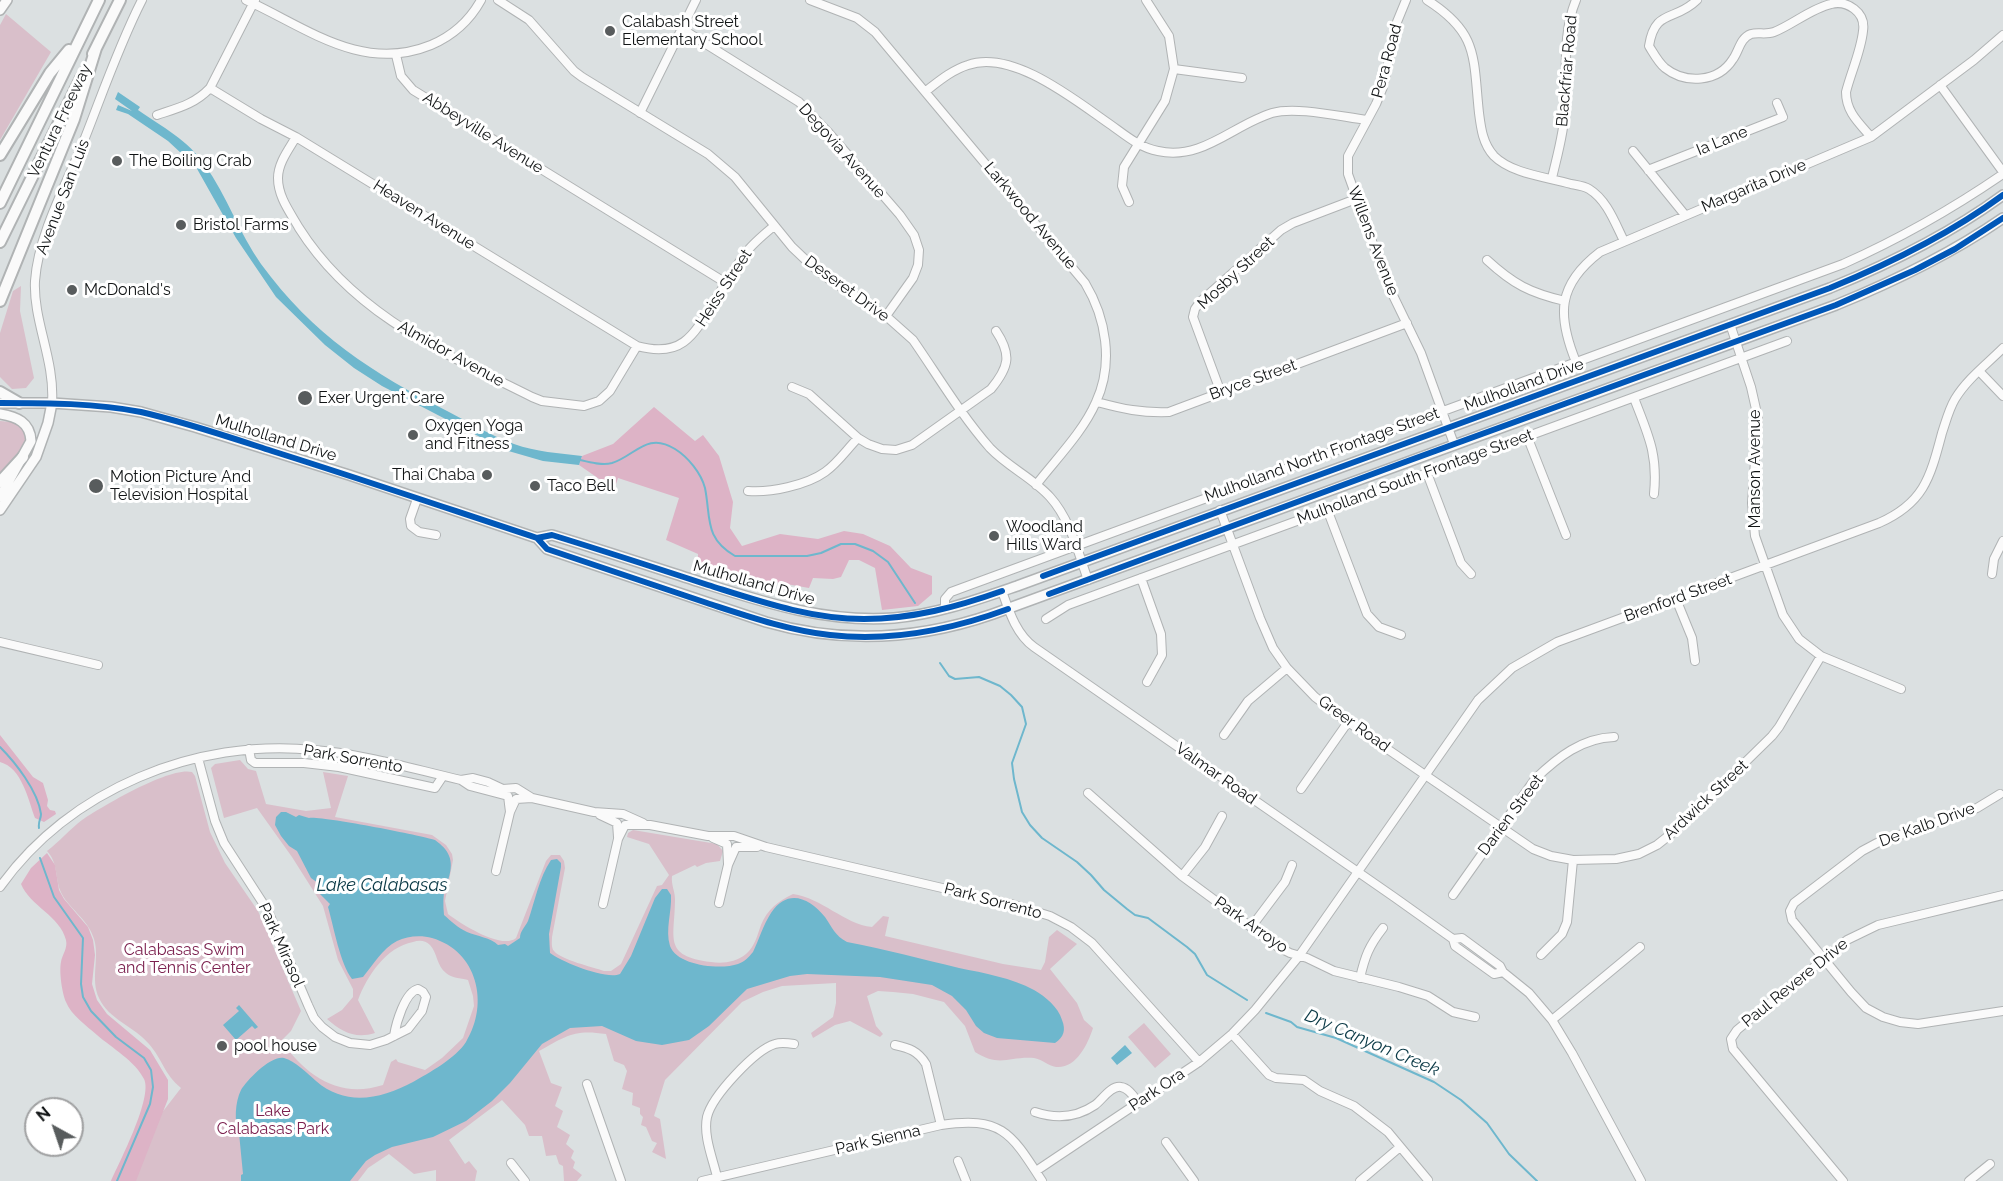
<!DOCTYPE html>
<html>
<head>
<meta charset="utf-8">
<style>
	body { margin:0 }
	#map { position:relative; width:2003px; height:1181px; overflow:hidden; background:#dbe0e1; font-family:Raleway,sans-serif }
	canvas { display:block }
	.north { position:absolute; left:24px; top:1097px; width:60px; height:60px; box-sizing:border-box; background:#fff; border:2px solid #a0a1a2; border-radius:50%; rotate:320deg; font-size:16px; font-weight:700; line-height:24px; text-align:center; color:#121516 }
	.north::after { content:''; display:block; margin:auto; width:21px; height:27px; background:#585c5d; clip-path:polygon(50% 0,100% 100%,50% 72%,0 100%) }
</style>
</head>
<body>
<div id="map">
<canvas width="2003" height="1181"></canvas>
<div class="north">N</div>
</div>
<script>
const c = document.querySelector('canvas').getContext('2d');
c.lineJoin = 'round';
function fill(path, color) { c.fillStyle = color; c.fill(path, 'evenodd'); }
function strokePath(path, color, width, dash) { c.strokeStyle = color; c.lineWidth = width; c.lineCap = dash ? 'butt' : 'round'; c.setLineDash(dash || []); c.stroke(path); }
function drawText(font, color, halo, rows, align = 'center') {
  c.font = font + ' Raleway,sans-serif'; c.lineWidth = 6; c.setLineDash([]); c.textBaseline = 'middle'; c.strokeStyle = halo; c.fillStyle = color; for (const [text, x, y, turn = 0] of rows) {
    c.save(); c.translate(x, y); c.rotate((+turn || 0) * Math.PI / 180); c.textAlign = isNaN(turn) ? turn : align; if (halo) c.strokeText(text, 0, 0); c.fillText(text, 0, 0); c.restore();
  }
}
const green = new Path2D(`
	M6 14 51 52 0 140V25Z
	M21 286 20 311 34 378 26 388 12 389 0 377V333L13 291Z
	M0 421 12 422 23 426 26 445 12 466 0 475Z
	M240 760 248 769 256 771 266 804 306 811 331 808 323 772 348 776 335 817 432 835 446 845 452 854 453 860 445 901 448 914C461 924 502 950 516 938L546 861 551 855H560L564 861 565 868 552 937C552 941 551 948 554 951 561 960 593 967 604 971H611L621 964 657 886 662 885 669 875 649 844 627 837 628 833 633 830 717 844 723 851 720 861 706 863 697 867 695 865 672 876C671 885 675 891 675 899 675 938 662 956 711 962 723 964 736 962 746 954 755 946 757 936 761 925 767 910 778 901 793 894 822 898 844 924 872 927L883 916 889 917 885 936 1003 964 1041 970 1045 962 1049 937 1057 930 1077 944 1050 969 1077 1003 1084 1020 1093 1028C1088 1044 1076 1069 1056 1067 1048 1066 1042 1059 1034 1058 1009 1056 1000 1068 975 1052L965 1026 944 1002 913 994 893 992 878 991 867 996 876 1026 883 1034 880 1037 850 1021 835 1025 813 1038 811 1033 833 1017 836 1003V983L782 986 763 992 742 1002 665 1080 654 1116 660 1119 666 1159 652 1152 657 1143 652 1141 646 1127 641 1125 643 1117 640 1114V1108L632 1105 633 1093 622 1089 627 1071 624 1065 614 1061 606 1034C574 1029 566 1036 539 1051L551 1083 562 1087 555 1106 563 1111 557 1127 570 1135 566 1144 574 1151 571 1158 575 1162 573 1168 582 1175 577 1181H564L563 1166 559 1164 556 1155 546 1156 542 1136H529L525 1125 502 1100 449 1140 465 1164 469 1161 477 1171 475 1181H436V1170L414 1174 389 1154 368 1168 358 1181H127L150 1124 164 1110 181 1088C164 1074 163 1060 149 1044 135 1027 108 1019 99 998 90 979 100 958 94 939 88 918 67 908 60 890 55 876 58 863 47 851 60 841 69 830 82 820 101 807 170 766 192 772L195 776 210 832 225 863 258 911 301 1011 291 1031 281 1041C307 1076 338 1099 383 1085L391 1062 396 1059 398 1062 425 1070 442 1058 463 1038 474 1006 473 996 468 980C460 978 452 978 446 973 437 967 437 952 430 945 425 940 419 940 413 942 386 947 367 976 358 1000L375 1033C355 1039 342 1032 327 1019L342 1010 353 997V989L338 960 323 906 292 857 257 808 224 818 211 768 215 764Z
	M1144 1023 1171 1054 1155 1068 1128 1037Z`);
const forest = new Path2D(`
	M654 407 695 441 703 435 719 456 733 502 730 528 742 546 780 534 818 539 844 531 863 534 890 546 911 568 932 576V594L918 606 882 610 875 568 859 560H849L841 577 833 579 813 578 809 588 775 582 757 589 697 571 698 554 666 540 679 498 618 478 616 484 610 482 605 483 579 465 582 456 613 444Z
	M0 735 33 777 43 783 48 800 47 806 50 810 55 811 56 814 44 822 35 818C28 799 22 768 0 762Z
	M47 853 55 865 59 890 64 899 88 927 93 940 95 955 92 984 97 1000 107 1014 150 1050 168 1080V1099L136 1181H111C120 1161 153 1097 144 1079 135 1061 112 1048 97 1035 87 1026 71 1015 66 1002 62 993 59 971 61 962 62 955 68 948 66 940 60 916 30 906 21 884L31 868Z`);
const water = new Path2D(`
	M118 92 140 107 138 110C161 126 189 141 205 165 227 196 239 233 261 264 314 336 371 372 449 412 470 423 492 436 514 444 536 452 559 453 582 456L579 465 543 461 505 450 382 386 354 368 325 345 276 297 236 238 196 167 168 141 128 114 116 110 118 105 132 111 115 99Z
	M281 812H286L296 817 299 815 309 818C317 815 420 835 435 840 449 850 454 860 449 877 448 880 446 883 445 886 443 896 443 905 444 915 451 921 458 928 467 932 477 936 491 938 498 945L505 944 508 946 520 938C520 931 525 927 528 921 535 901 539 878 551 860L557 859 561 863V867L549 934 550 953C562 962 606 980 620 974L631 956 655 898 662 889H667L671 895C672 911 665 930 670 946 677 966 721 970 738 964 744 962 749 957 753 952 759 940 763 925 771 913 788 888 809 898 825 917 832 927 835 936 847 942 884 949 922 959 959 968 984 973 1012 978 1034 990 1046 997 1058 1007 1062 1020 1066 1030 1064 1037 1055 1043L997 1038 984 1033 976 1026 966 1010 952 996 932 985 880 977 807 974 790 976 747 989 709 1026 689 1040 662 1045 636 1041 602 1026 570 1028 542 1044 510 1083 492 1101 466 1121 433 1137 392 1147 375 1155 366 1161 350 1181H241V1175L243 1174 239 1133C234 1122 235 1102 241 1090 247 1080 271 1055 284 1058 295 1061 307 1073 316 1081 346 1107 381 1099 413 1082 429 1073 456 1058 466 1042 490 1003 477 951 432 938 421 935 407 936 397 941 382 949 373 965 363 977L352 979C340 963 334 928 328 907L330 904 319 893 321 890 318 883 311 878 297 851 289 846 281 836 275 825 276 817Z
	M239 1005 258 1027 255 1029 252 1026 236 1040 223 1025 239 1011 236 1008Z
	M1125 1045 1132 1053 1117 1065 1111 1058Z`);
const stream = new Path2D(`
	M580 460C590 462 601 466 612 463 635 456 647 431 675 449 688 457 701 473 705 488 711 518 704 538 735 556H807L821 553 841 544H855L873 551 888 562 915 603
	M940 663 949 676 955 679 979 677 1000 686 1011 695 1022 707 1026 724 1012 763 1014 779 1022 812 1030 825 1042 838 1077 862 1091 875 1104 890 1127 909 1135 915 1148 918 1187 947 1195 954 1207 975 1247 1000
	M0 747C15 762 38 791 41 814 41 819 38 821 39 828
	M40 858 54 897 83 938 81 984 83 997 91 1011 116 1037 144 1058 151 1070 153 1087 150 1104 117 1181
	M1266 1013 1291 1022 1297 1027 1336 1038 1434 1082 1461 1100 1487 1123 1509 1154 1537 1181`);
const minor = new Path2D(`
	M246 0C307 28 362 73 431 45 452 36 470 20 481 0
	M498 0 529 20 574 71 582 77 708 154 735 177 792 247 811 265 829 279 886 316 913 340C938 376 961 415 990 448 1008 467 1033 478 1050 497 1070 519 1078 552 1088 580
	M810 0 857 18 875 32 1085 283C1106 318 1114 363 1096 402 1083 432 1056 459 1036 485
	M1406 0 1397 22 1383 87 1376 104 1348 156V174L1387 283 1421 353 1454 444
	M1427 0C1479 33 1473 57 1479 113 1481 129 1483 144 1494 156 1512 174 1547 177 1571 184 1576 185 1584 186 1589 189 1607 200 1615 223 1624 241
	M1697 0C1675 22 1655 8 1649 46 1654 54 1658 62 1665 68 1685 84 1718 83 1733 59 1739 51 1740 38 1751 34 1758 32 1766 35 1774 32 1792 25 1812 8 1831 4 1847 0 1866 12 1863 31 1861 51 1851 72 1846 92 1846 112 1859 123 1871 137
	M682 29 799 102 829 133 900 215 914 235 919 250 918 265 913 278 886 316
	M396 55 401 76 413 90 726 283
	M1174 69 1242 78
	M1940 85 2003 172
	M210 88 261 119 296 137 637 346C681 358 693 337 713 303 723 287 733 271 744 255 752 244 763 235 774 226
	M926 91C939 81 952 70 968 65 1013 49 1076 101 1111 125 1125 135 1140 148 1158 151 1202 161 1233 125 1272 113 1296 106 1342 117 1367 120
	M640 113 696 0
	M157 115C178 108 195 104 210 88L255 0
	M296 137C289 149 278 163 278 178 278 197 290 212 299 228 354 315 444 353 532 397L542 401 584 406 599 401 610 391 637 346
	M1633 151 1685 215
	M1648 170 1783 117 1777 103
	M1552 178C1557 156 1564 133 1565 110 1567 74 1562 33 1576 0
	M1129 202 1122 186 1124 167 1165 101 1174 69 1169 36 1146 0
	M1487 260C1513 284 1530 293 1565 301
	M1730 324 1751 387 1758 418 1752 503 1755 536 1783 615 1799 639 1821 656 1901 689
	M1576 362C1557 315 1557 285 1600 252L1871 137 1974 60 2003 35
	M1979 371 2003 396
	M792 387 809 394 858 438 868 444 882 449 896 450 912 445 991 389C1009 367 1012 355 996 331
	M1221 393 1193 317 1195 309 1200 302 1281 230 1293 223 1356 199
	M1634 398C1648 435 1658 453 1654 494
	M1097 402C1123 409 1141 413 1169 412L1407 323
	M52 403C55 360 33 321 35 281 38 237 64 188 81 148 101 98 118 47 142 0
	M1527 436 1566 535
	M1427 473 1461 563 1471 574
	M748 491C770 493 807 485 825 472 838 463 847 449 858 438
	M417 499 410 519 411 526 419 532 436 535
	M1327 509 1367 614 1379 627 1401 635
	M1220 510 1260 618 1273 648 1287 668 1315 697 1348 722 1533 849 1551 856 1573 860
	M1992 574 1994 559 2003 541
	M1141 578 1161 634 1162 655 1147 682
	M1002 591C1009 611 1016 634 1034 647L1394 897 1453 939 1455 946 1494 974 1503 972
	M1676 599 1692 638 1695 661
	M945 609V599L951 592 1843 264C1899 239 1952 209 2003 174
	M1046 619 1068 605 1787 341
	M0 642 98 665
	M1224 735 1248 701 1287 668
	M249 749 251 760 255 763H304L339 767 435 788 443 776
	M198 758 215 821 224 843 268 911 308 1005 314 1018 322 1027 335 1037 350 1043 370 1045 386 1040 408 1029 422 1011 426 997 423 992 418 989C405 992 396 1023 394 1036
	M461 780 473 778 488 782 503 789 516 788 532 798
	M1301 789 1348 722
	M1088 793 1182 876 1278 947 1290 953 1307 958 1334 971 1399 987 1428 996 1453 1012 1475 1017
	M2000 794 1977 808 1877 843 1862 851 1794 903 1790 911 1792 920 1851 992 1866 1008 1883 1017 1900 1022 1918 1024 2003 1011
	M600 815 617 823 618 837
	M713 838 727 844 728 864
	M496 871 510 812 516 799 532 798 594 812 623 814 643 823
	M1182 876 1205 847 1222 816
	M0 887C70 789 196 738 314 750 364 754 413 769 461 780L470 786 508 796 510 812
	M1453 895 1535 779C1558 757 1582 738 1614 737
	M719 903 728 865 736 847H757
	M603 904 618 839 625 825H650L708 836H734L766 847 1011 904 1050 916 1071 927 1092 943 1199 1062
	M1252 926 1285 882 1292 865
	M1453 939 1462 938 1500 966 1503 972 1529 993 1552 1020 1572 1053 1641 1181
	M1541 955 1562 934 1567 922 1573 860 1616 859 1639 854 1657 845 1676 830 1772 736 1779 727 1821 656
	M1360 978C1365 956 1369 946 1383 928
	M1552 1020 1640 947
	M1232 1034 1269 1075 1276 1078 1304 1080 1320 1091 1354 1106 1388 1132 1428 1180
	M895 1045C909 1048 918 1051 926 1064L941 1125
	M587 1084 621 1181
	M1035 1112C1056 1119 1076 1118 1095 1105 1102 1100 1111 1085 1121 1087 1129 1088 1134 1097 1139 1103
	M1166 1142 1194 1181
	M958 1161 966 1181
	M511 1163 525 1181
	M1036 1171 1199 1062 1232 1034 1255 1010 1299 956 1478 700 1512 668 1557 642 1879 523C1924 503 1930 478 1942 433 1946 421 1949 409 1955 399 1967 379 1987 364 2003 348
	M717 1177C713 1159 703 1136 707 1117 712 1096 755 1050 775 1044 781 1042 788 1043 794 1044
	M702 1181 941 1125C1002 1116 1011 1133 1042 1181
	M1360 1181 1400 1147
	M1843 1181 1733 1049 1731 1039 1737 1030 1847 940 1878 925 2003 895
	M1969 1181 1990 1164`);
const major = new Path2D(`
	M0 10 7 0
	M0 403H52L111 407 141 412 195 427 349 475 537 538 547 549 766 622C842 644 918 640 993 614L1836 305C1895 281 1951 254 2003 218
	M0 414C17 417 30 422 31 441L0 497
	M0 510 36 457 48 423 52 403
	M537 538 552 535C602 550 653 567 703 583 766 603 827 623 894 618 937 614 976 600 1017 586L1830 288C1891 263 1950 234 2003 195`);
const highway = new Path2D(`
	M93 54 120 0
	M0 155 50 73 69 50
	M0 203 99 0
	M0 242 81 78
	M0 301 74 119 96 48
	M0 392 19 403
	M0 482 23 457`);
const cycleway = new Path2D(`
	M0 403C47 403 95 403 141 412 185 422 229 437 272 451 361 479 449 509 537 538L547 549C600 567 653 585 707 603 747 616 787 630 830 635 891 642 951 630 1008 609
	M537 538 552 535C604 551 656 568 708 585 759 601 810 619 864 619 912 619 957 607 1002 591
	M1043 576 1830 288C1891 263 1950 234 2003 195
	M1049 594 1405 462 1836 305 1915 270 1955 249 2003 218`);
const markers = [
	[610,31,6,"#585c5d"],
	[117,161,6,"#585c5d"],
	[181,225,6,"#585c5d"],
	[72,290,6,"#585c5d"],
	[305,398,8,"#585c5d"],
	[413,435,6,"#585c5d"],
	[487,475,6,"#585c5d"],
	[96,486,8,"#585c5d"],
	[535,486,6,"#585c5d"],
	[994,536,6,"#585c5d"],
	[222,1046,6,"#585c5d"]
];
const poiNames = [
	["Calabash Street",622,22],
	["Elementary School",622,40],
	["The Boiling Crab",129,161],
	["Bristol Farms",193,225],
	["McDonald's",84,290],
	["Exer Urgent Care",318,398],
	["Oxygen Yoga",425,426],
	["and Fitness",425,444],
	["Thai Chaba",475,475,"right"],
	["Motion Picture And",110,477],
	["Television Hospital",110,495],
	["Taco Bell",547,486],
	["Woodland",1006,527],
	["Hills Ward",1006,545],
	["pool house",234,1046]
];
const streetNames = [
	["Pera Road",1387,61,-75],
	["Blackfriar Road",1567,71,-85],
	["Ventura Freeway",60,121,-64],
	["Abbeyville Avenue",483,133,32],
	["Ia Lane",1722,141,-22],
	["Degovia Avenue",842,151,48],
	["Margarita Drive",1754,186,-23],
	["Avenue San Luis",63,197,-69],
	["Heaven Avenue",424,215,32],
	["Larkwood Avenue",1030,216,50],
	["Willens Avenue",1373,241,69],
	["Mosby Street",1236,273,-43],
	["Heiss Street",724,288,-57],
	["Deseret Drive",847,289,36],
	["Almidor Avenue",451,354,29],
	["Bryce Street",1253,380,-20],
	["Mulholland Drive",1524,385,-20],
	["Mulholland Drive",276,438,17],
	["Mulholland North Frontage Street",1322,455,-20],
	["Manson Avenue",1755,469,-90],
	["Mulholland South Frontage Street",1415,477,-20],
	["Mulholland Drive",754,583,16],
	["Brenford Street",1678,598,-20],
	["Greer Road",1354,724,36],
	["Park Sorrento",353,759,10],
	["Valmar Road",1216,774,35],
	["Ardwick Street",1706,800,-43],
	["Darien Street",1511,815,-53],
	["De Kalb Drive",1927,825,-20],
	["Park Sorrento",993,901,15],
	["Park Arroyo",1251,925,35],
	["Park Mirasol",281,945,66],
	["Paul Revere Drive",1795,983,-39],
	["Park Ora",1157,1090,-34],
	["Park Sienna",878,1140,-13]
];
const parkNames = [
	["Calabasas Swim",184,950],
	["and Tennis Center",184,968],
	["Lake",273,1111],
	["Calabasas Park",273,1129]
];
const waterNames = [
	["Lake Calabasas",382,886],
	["Dry Canyon Creek",1372,1043,23]
];
fill(green, '#d9bfca');
fill(forest, '#ddb3c6');
fill(water, '#6eb7cd');
strokePath(stream, '#6eb7cd', 2);
strokePath(minor, '#b0b3b4', 10);
strokePath(major, '#b0b3b4', 12);
strokePath(highway, '#b0b3b4', 14);
strokePath(minor, '#fafafa', 8);
strokePath(major, '#fafafa', 9);
strokePath(highway, '#fafafa', 10);
strokePath(cycleway, '#0057b8', 6);
for (const [x, y, r, color] of markers) { const dot = new Path2D(); dot.arc(x, y, r, 0, 2 * Math.PI); c.fillStyle = color; c.fill(dot); strokePath(dot, '#fff', 2); }
drawText('16px', '#121516', '#fff', poiNames, 'left');
drawText('16px', '#121516', '#fff', streetNames);
drawText('16px', '#7c214f', '#fff', parkNames);
drawText('italic 18px', '#0a3946', '#fff', waterNames);
</script>
</body>
</html>
